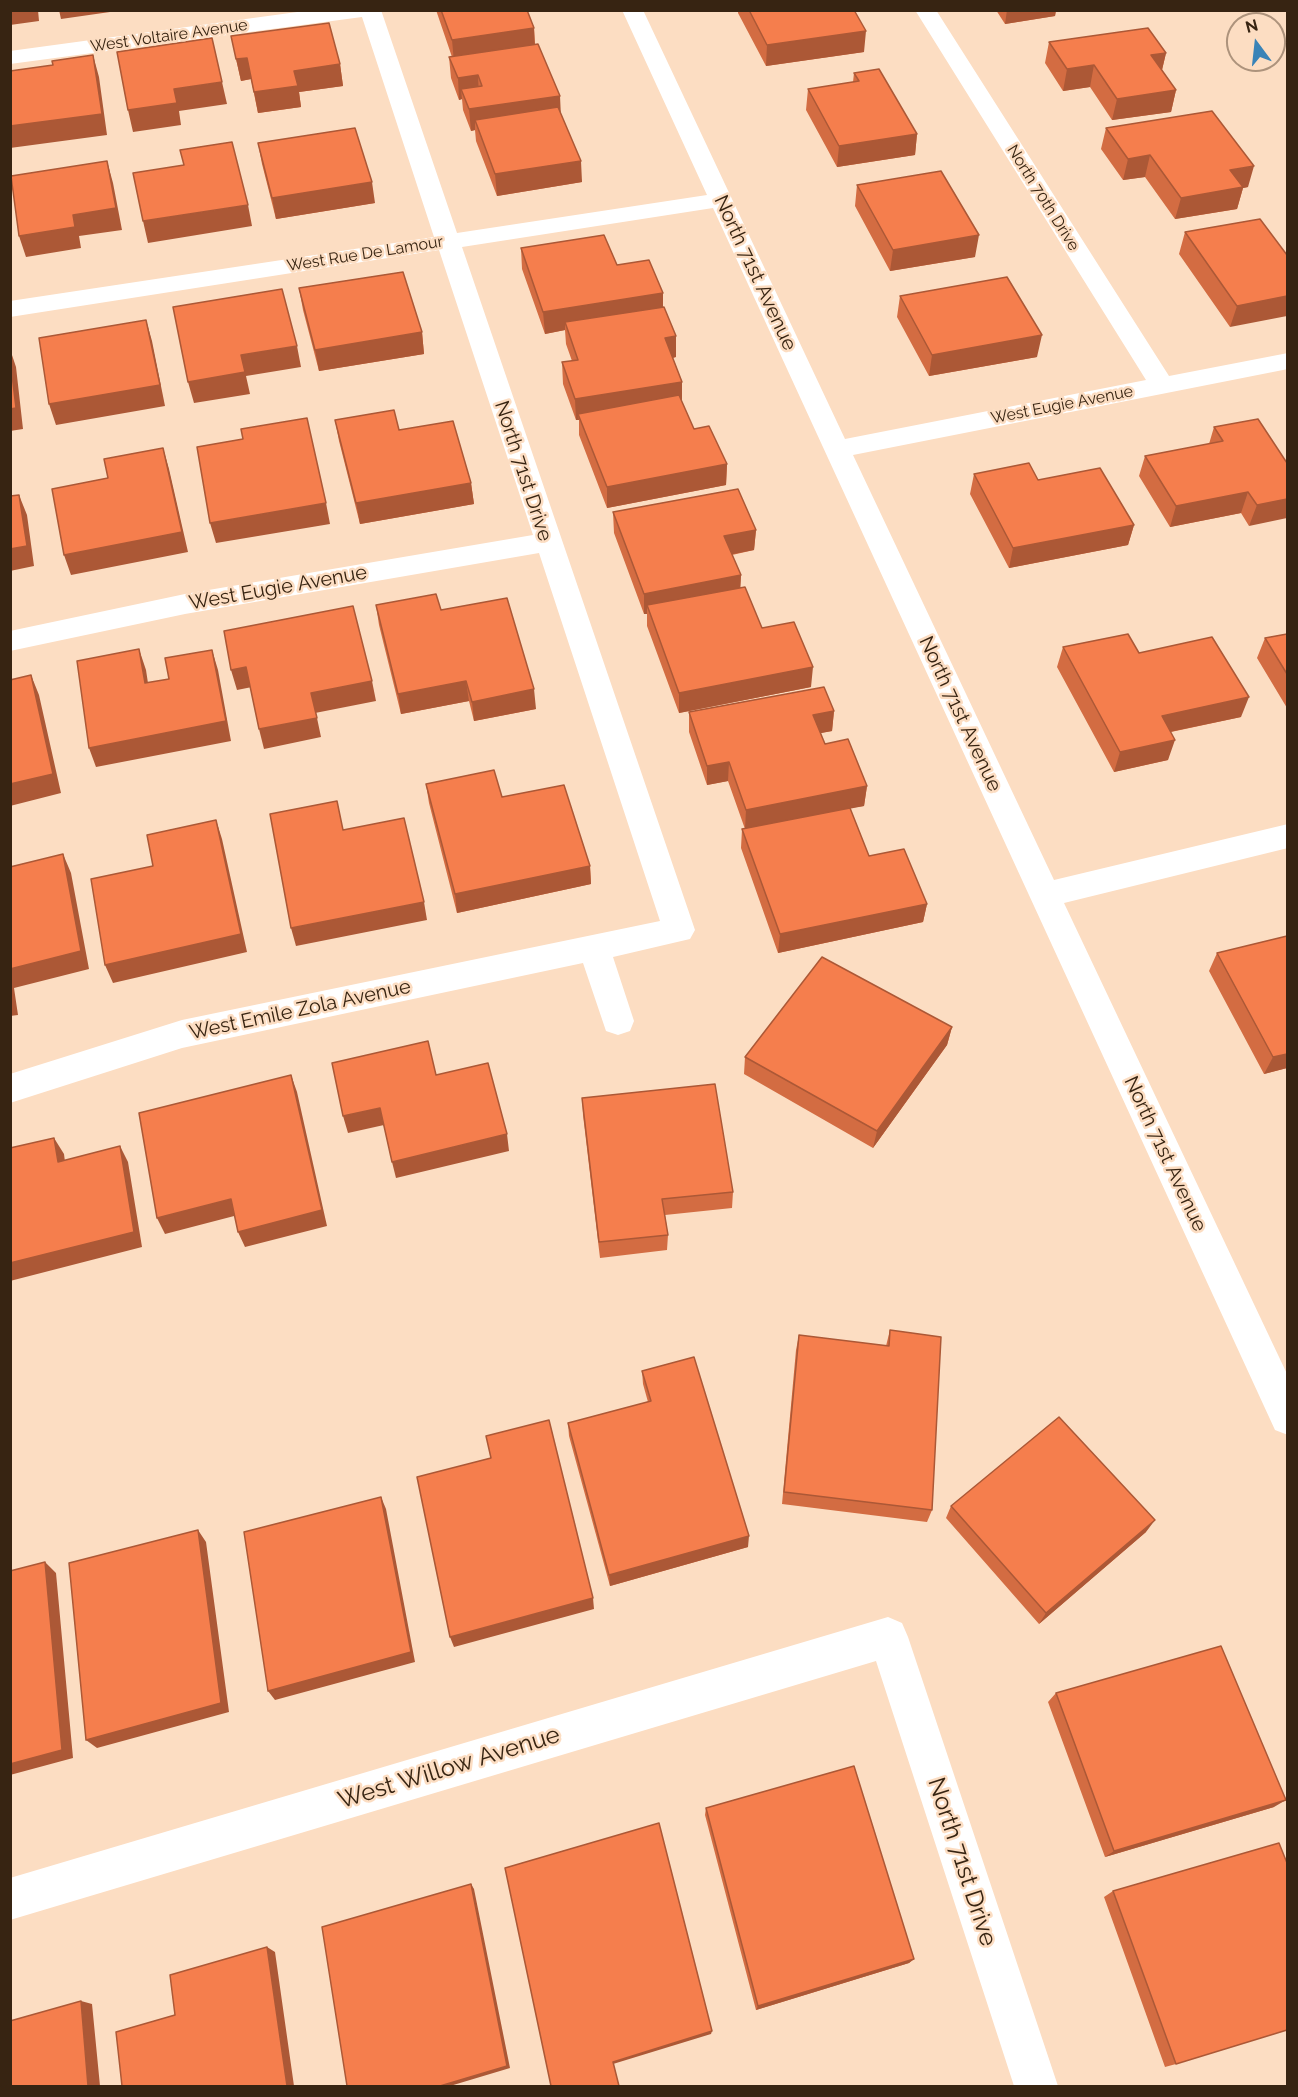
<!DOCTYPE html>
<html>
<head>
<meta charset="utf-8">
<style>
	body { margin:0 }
	#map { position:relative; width:1298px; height:2097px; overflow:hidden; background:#fcddc2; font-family:Raleway,sans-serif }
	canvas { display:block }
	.frame { position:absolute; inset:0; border:12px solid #372412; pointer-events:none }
	.north { position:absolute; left:1226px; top:12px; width:60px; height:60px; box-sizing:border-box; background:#fcddc2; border:2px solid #ad937c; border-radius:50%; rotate:345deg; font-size:16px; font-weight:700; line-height:24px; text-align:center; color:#372412 }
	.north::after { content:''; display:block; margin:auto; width:21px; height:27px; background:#3983b7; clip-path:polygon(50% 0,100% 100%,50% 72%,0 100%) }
</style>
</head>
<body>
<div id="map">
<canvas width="1298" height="2097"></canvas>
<div class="frame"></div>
<div class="north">N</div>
</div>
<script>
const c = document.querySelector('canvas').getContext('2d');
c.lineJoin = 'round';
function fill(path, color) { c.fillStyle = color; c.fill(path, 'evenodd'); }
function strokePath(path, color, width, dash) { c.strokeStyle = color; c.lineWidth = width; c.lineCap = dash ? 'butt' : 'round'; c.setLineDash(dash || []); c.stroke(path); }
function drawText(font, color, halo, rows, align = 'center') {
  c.font = font + ' Raleway,sans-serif'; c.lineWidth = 5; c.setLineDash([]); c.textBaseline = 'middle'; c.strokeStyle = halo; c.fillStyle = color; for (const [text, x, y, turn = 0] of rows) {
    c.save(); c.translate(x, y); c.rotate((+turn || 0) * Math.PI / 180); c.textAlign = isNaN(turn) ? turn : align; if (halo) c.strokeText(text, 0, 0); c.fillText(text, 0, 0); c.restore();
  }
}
const minor = new Path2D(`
	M312 10H381L457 233 707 195 622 10H643L845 439 1146 380 915 10H936L1169 376 1288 353V369L853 455 1054 880 1288 824V848L1064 903 1288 1376V1435L1275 1430 713 208 462 247 695 930 690 939 613 957 634 1021 630 1031 618 1035 606 1031 583 963 182 1048 10 1103V1074L182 1020 660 921 539 553 185 614 10 651V631L185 594 533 535 439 250 10 317V301L434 237 362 17 10 64V51Z
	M888 1617 902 1623 908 1637 1058 2086H1014L876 1661 10 1920V1878Z`);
const wall = new Path2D(`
	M436 10H527L534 28 535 44 560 96V112L582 182 497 196 476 141 475 130 471 131 463 110 462 99 459 100 451 78 449 57H452Z
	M738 10H854L864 52 766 66 738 13Z
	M996 10H1056L1055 16 1005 24Z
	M231 36 340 64 343 86 299 92 301 107 258 113 251 79 241 81Z
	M1049 42 1166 53 1162 70 1176 90 1171 112 1112 120 1090 87 1063 91 1045 63Z
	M854 73 917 134 915 155 837 167 806 110 808 89 853 82Z
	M1106 128 1248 187 1243 188 1237 209 1175 219 1145 177 1123 180 1101 149Z
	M258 143 375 203 276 219 262 164Z
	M857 185 975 257 890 271 855 206Z
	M1185 232 1287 255 1230 327 1179 254Z
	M521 248 617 265 663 293V307L676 336V357L673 358 682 382V402L694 429 727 464 726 485 607 508 579 435V420H576L563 384 562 362 572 361 566 344 565 330 545 334 522 269Z
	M299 288 422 332 424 354 319 371 303 310Z
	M900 296 1037 357 929 376 897 317Z
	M335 420 399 430 471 483 474 504 360 524 339 441Z
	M1214 427 1287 463 1249 526 1241 513 1170 527 1139 476 1145 456 1209 444Z
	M974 474 1038 480 1134 525 1128 545 1009 568 970 494Z
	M613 512 756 530 754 550 732 555 741 575 740 588 762 628 811 687 679 713 647 626V614H644L614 533Z
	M376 605 441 610 536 709 474 721 469 701 401 714 379 625Z
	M1287 631V708L1257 658 1265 638 1286 634Z
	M1063 647 1139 653 1241 717 1171 732 1168 760 1114 772 1057 667Z
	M834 711 832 731 820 733 825 744 867 786 864 806 850 808 869 856 927 904 923 922 778 953 741 848 742 829H745L728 781 707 785 689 732V712Z
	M426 784 502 797 590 866 591 884 457 913 429 803Z
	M1287 936V1068L1264 1074 1209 971 1217 953Z
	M952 1027 947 1045 873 1148 744 1074 745 1057Z
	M582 1098 733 1192 732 1208 665 1215 668 1235 667 1250 600 1258 583 1115Z
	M890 1330 932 1510 927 1522 782 1504 796 1350 799 1335 886 1346Z
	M642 1371 748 1547 610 1586 569 1436 568 1423 648 1402 643 1384Z
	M951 1506 1146 1532 1039 1624 946 1518Z
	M1056 1693 1274 1807 1105 1857 1048 1702Z
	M706 1808 914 1959 909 1963 756 2010 705 1815Z
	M1113 1891 1176 2064 1165 2067 1104 1897Z`);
const shadedWall = new Path2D(`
	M10 10H38L39 21 10 25Z
	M59 10H124L61 19Z
	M1007 10H1056L1055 16 1005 24Z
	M534 28 535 50 454 62 452 40Z
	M866 31 864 52 766 66 767 45Z
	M1166 53 1161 74 1151 55Z
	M93 55 99 77 107 135 10 148V126Z
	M247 58 251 79 241 81 236 59Z
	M340 64 343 86 299 92 301 107 258 113 254 92 294 71Z
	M1094 65 1090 87 1063 91 1067 69Z
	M478 75 479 97 461 89 462 99 459 100 458 78Z
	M222 82 227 104 179 111 181 125 133 132 128 110 174 89Z
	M1176 90 1171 112 1112 120 1117 99Z
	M560 96 561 117 475 120V130L471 131 469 109Z
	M917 134 915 155 837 167 839 146Z
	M1150 155 1145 177 1123 180 1128 159Z
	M107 161 113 183 122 230 79 236 81 248 26 257 19 236 73 215Z
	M581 161 582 182 497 196 495 174Z
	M1254 166 1248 187 1243 188 1237 209 1175 219 1181 198 1230 170Z
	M372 182 375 203 276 219 272 198Z
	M248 205 252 226 148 243 143 221Z
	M979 235 975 257 890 271 893 250Z
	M663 293V315L565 322V330L545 334 543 312Z
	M1287 296V316L1230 327 1237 306Z
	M146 320 152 341 165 406 56 425 49 404Z
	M422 332 424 354 319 371 315 350Z
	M1042 335 1037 357 929 376 932 355Z
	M676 336V357L665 359V338Z
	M297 346 301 367 246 376 250 394 194 403 188 382 241 355Z
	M10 349 16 367 23 429 10 431Z
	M682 382V403L578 414 579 420H576L575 399Z
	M163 448 169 469 188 552 71 575 64 555Z
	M727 464 726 485 607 508V487Z
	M471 483 474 504 360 524 356 503Z
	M1248 492 1241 513 1170 527 1176 506Z
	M19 495 27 515 34 566 10 571V549Z
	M1287 499V518L1249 526 1257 505Z
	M326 503 330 524 216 543 210 523Z
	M1134 525 1128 545 1009 568 1013 548Z
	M756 530 754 550 723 556 724 536Z
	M741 575 740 596 647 605V614H644V594Z
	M139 649 146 670 151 703 145 683Z
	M212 650 218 670 231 741 96 767 89 748Z
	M246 667 252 687 237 690 231 670Z
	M813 667 811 687 679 713V693Z
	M31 675 39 695 61 793 10 806V784Z
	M372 681 376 701 315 713 311 693Z
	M466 681 469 701 401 714 398 694Z
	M534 689 536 709 474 721 472 702Z
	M1249 697 1241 717 1155 735 1162 716Z
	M834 711 832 731 811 735 813 715Z
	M317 718 321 737 264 749 259 729Z
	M1175 740 1168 760 1114 772 1120 752Z
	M729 762 728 781 707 785V766Z
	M867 786 864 806 745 829 746 810Z
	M216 820 222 839 247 952 113 983 105 965Z
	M63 854 71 873 89 969 14 988 18 1015 10 1016V969Z
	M590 866 591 884 457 913 455 894Z
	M424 902 427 920 296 946 291 928Z
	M927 904 923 922 778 953 780 934Z
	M952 1027 947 1045 873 1148 877 1131Z
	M1287 1054V1068L1264 1074 1273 1057Z
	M291 1075 297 1092 327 1226 245 1247 238 1232Z
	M380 1108 384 1125 348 1133 343 1116Z
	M507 1134 509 1151 396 1178 392 1162Z
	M54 1138 64 1154 67 1178 58 1162Z
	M120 1146 128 1162 142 1247 10 1281V1263Z
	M231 1199 238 1215 165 1234 157 1218Z
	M381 1497 386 1509 415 1662 275 1700 268 1691Z
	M1155 1520 1146 1532 1039 1624 1046 1613Z
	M198 1530 206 1542 229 1712 97 1748 86 1740Z
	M749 1536 748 1547 610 1586 609 1575Z
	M45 1562 56 1573 73 1758 10 1775V1764Z
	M593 1598 594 1609 454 1647 450 1637Z
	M1286 1800 1274 1807 1105 1857 1114 1851Z
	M471 1884 474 1889 510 2068 450 2086H440Z
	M267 1947 275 1952 294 2086H287Z
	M914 1959 909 1963 756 2010 758 2006Z
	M81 2001 92 2004 100 2086H88Z
	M712 2031 711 2034 613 2064V2062Z`);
const building = new Path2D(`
	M441 10H527L534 28 452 40Z
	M749 10H854L866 31 767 45Z
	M329 23 340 64 294 71 298 86 254 92 247 58 236 59 231 36Z
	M1148 28 1166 53 1151 55 1176 90 1117 99 1094 65 1067 69 1049 42Z
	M212 38 222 82 174 89 177 103 128 110 117 52Z
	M538 44 560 96 469 109 461 89 482 86 478 75 458 78 449 57Z
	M93 55 102 114 10 126V71L53 65 52 61Z
	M879 69 917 134 839 146 808 89 859 81 854 73Z
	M558 107 581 161 495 174 475 120Z
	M1212 111 1254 166 1230 170 1243 187 1181 198 1150 155 1128 159 1106 128Z
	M355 128 372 182 272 198 258 143Z
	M232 142 248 205 143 221 133 173 184 165 180 150Z
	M107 161 116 208 73 215 75 227 19 236 11 176Z
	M941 171 979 235 893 250 857 185Z
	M1260 219 1287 255V296L1237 306 1185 232Z
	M604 235 617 265 649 260 663 293 543 312 521 248Z
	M403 272 422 332 315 350 299 288Z
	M1007 277 1042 335 932 355 900 296Z
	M282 289 297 346 241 355 245 372 188 382 173 307Z
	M664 307 676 336 665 338 682 382 575 399 562 362 578 360 565 322Z
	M146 320 160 385 49 404 39 338Z
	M10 358 16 408 10 409Z
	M679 395 694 429 709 426 727 464 607 487 578 414Z
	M394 410 399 430 453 421 471 483 356 503 335 420Z
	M307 418 326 503 210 523 197 447 243 439 241 429Z
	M1258 419 1287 463V499L1257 505 1248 492 1176 506 1145 456 1223 441 1214 427Z
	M163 448 182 532 64 555 52 489 108 478 104 459Z
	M1029 463 1038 480 1100 468 1134 525 1013 548 974 474Z
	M738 489 756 530 724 536 741 575 644 594 613 512Z
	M19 495 27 546 10 549V496Z
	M745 587 762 628 794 622 813 667 679 693 647 605Z
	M436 594 441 610 507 598 534 689 472 702 466 681 398 694 376 605Z
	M353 606 372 681 311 693 317 718 259 729 246 667 231 670 224 631Z
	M1128 634 1139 653 1212 637 1249 697 1162 716 1175 740 1120 752 1063 647Z
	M1287 634V674L1265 638Z
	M139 649 145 683 169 679 165 658 212 650 226 721 89 748 77 661Z
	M31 675 53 774 10 784V680Z
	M824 687 834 711 813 715 825 744 848 739 867 786 746 810 729 762 707 766 689 712Z
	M494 770 502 797 564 785 590 866 455 894 426 784Z
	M337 801 343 830 404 818 424 902 291 928 270 814Z
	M850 808 869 856 904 849 927 904 780 934 742 829Z
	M216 820 241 934 105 965 91 879 153 866 147 835Z
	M63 854 81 951 10 969V867Z
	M1287 936V1054L1273 1057 1217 953Z
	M822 957 952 1027 877 1131 745 1057Z
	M428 1041 436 1075 488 1063 507 1134 392 1162 380 1108 343 1116 332 1063Z
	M291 1075 322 1210 238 1232 231 1199 157 1218 139 1113Z
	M715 1084 733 1192 662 1199 668 1235 599 1242 582 1098Z
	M54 1138 58 1162 120 1146 134 1232 10 1263V1148Z
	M890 1330 941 1337 932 1510 784 1492 799 1335 889 1346Z
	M694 1357 749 1536 609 1575 568 1423 651 1401 642 1371Z
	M1059 1417 1155 1520 1046 1613 951 1506Z
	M549 1420 593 1598 450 1637 417 1477 491 1458 486 1436Z
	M381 1497 411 1652 268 1691 244 1532Z
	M198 1530 221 1703 86 1740 69 1563Z
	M45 1562 62 1750 10 1764V1571Z
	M1221 1646 1286 1800 1114 1851 1056 1693Z
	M854 1766 914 1959 758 2006 706 1808Z
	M659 1823 712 2031 613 2062 619 2086H551L505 1868Z
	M1279 1843 1287 1863V2030L1176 2064 1113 1891Z
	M471 1884 507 2066 440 2086H347L322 1927Z
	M267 1947 287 2086H122L116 2032 175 2015 170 1975Z
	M81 2001 88 2086H10V2021Z`);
const farStreetnames = [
	["West Voltaire Avenue",169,36,-8],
	["North 70th Drive",1043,198,58],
	["West Rue De Lamour",365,254,-9],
	["West Eugie Avenue",1062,405,-11]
];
const streetNames = [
	["North 71st Avenue",755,273,65],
	["North 71st Drive",523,471,72],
	["West Eugie Avenue",278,588,-10],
	["North 71st Avenue",960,714,65],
	["West Emile Zola Avenue",300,1010,-12],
	["North 71st Avenue",1165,1154,65]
];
const nearStreetnames = [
	["West Willow Avenue",449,1768,-17],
	["North 71st Drive",962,1862,72]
];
fill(minor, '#fff');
fill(wall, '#d36c42');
fill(shadedWall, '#ac5836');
fill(building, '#f57e4d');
strokePath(building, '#ac5836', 1.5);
drawText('16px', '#372412', '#fcddc2', farStreetnames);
drawText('20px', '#372412', '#fcddc2', streetNames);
drawText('24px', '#372412', '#fcddc2', nearStreetnames);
</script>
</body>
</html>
